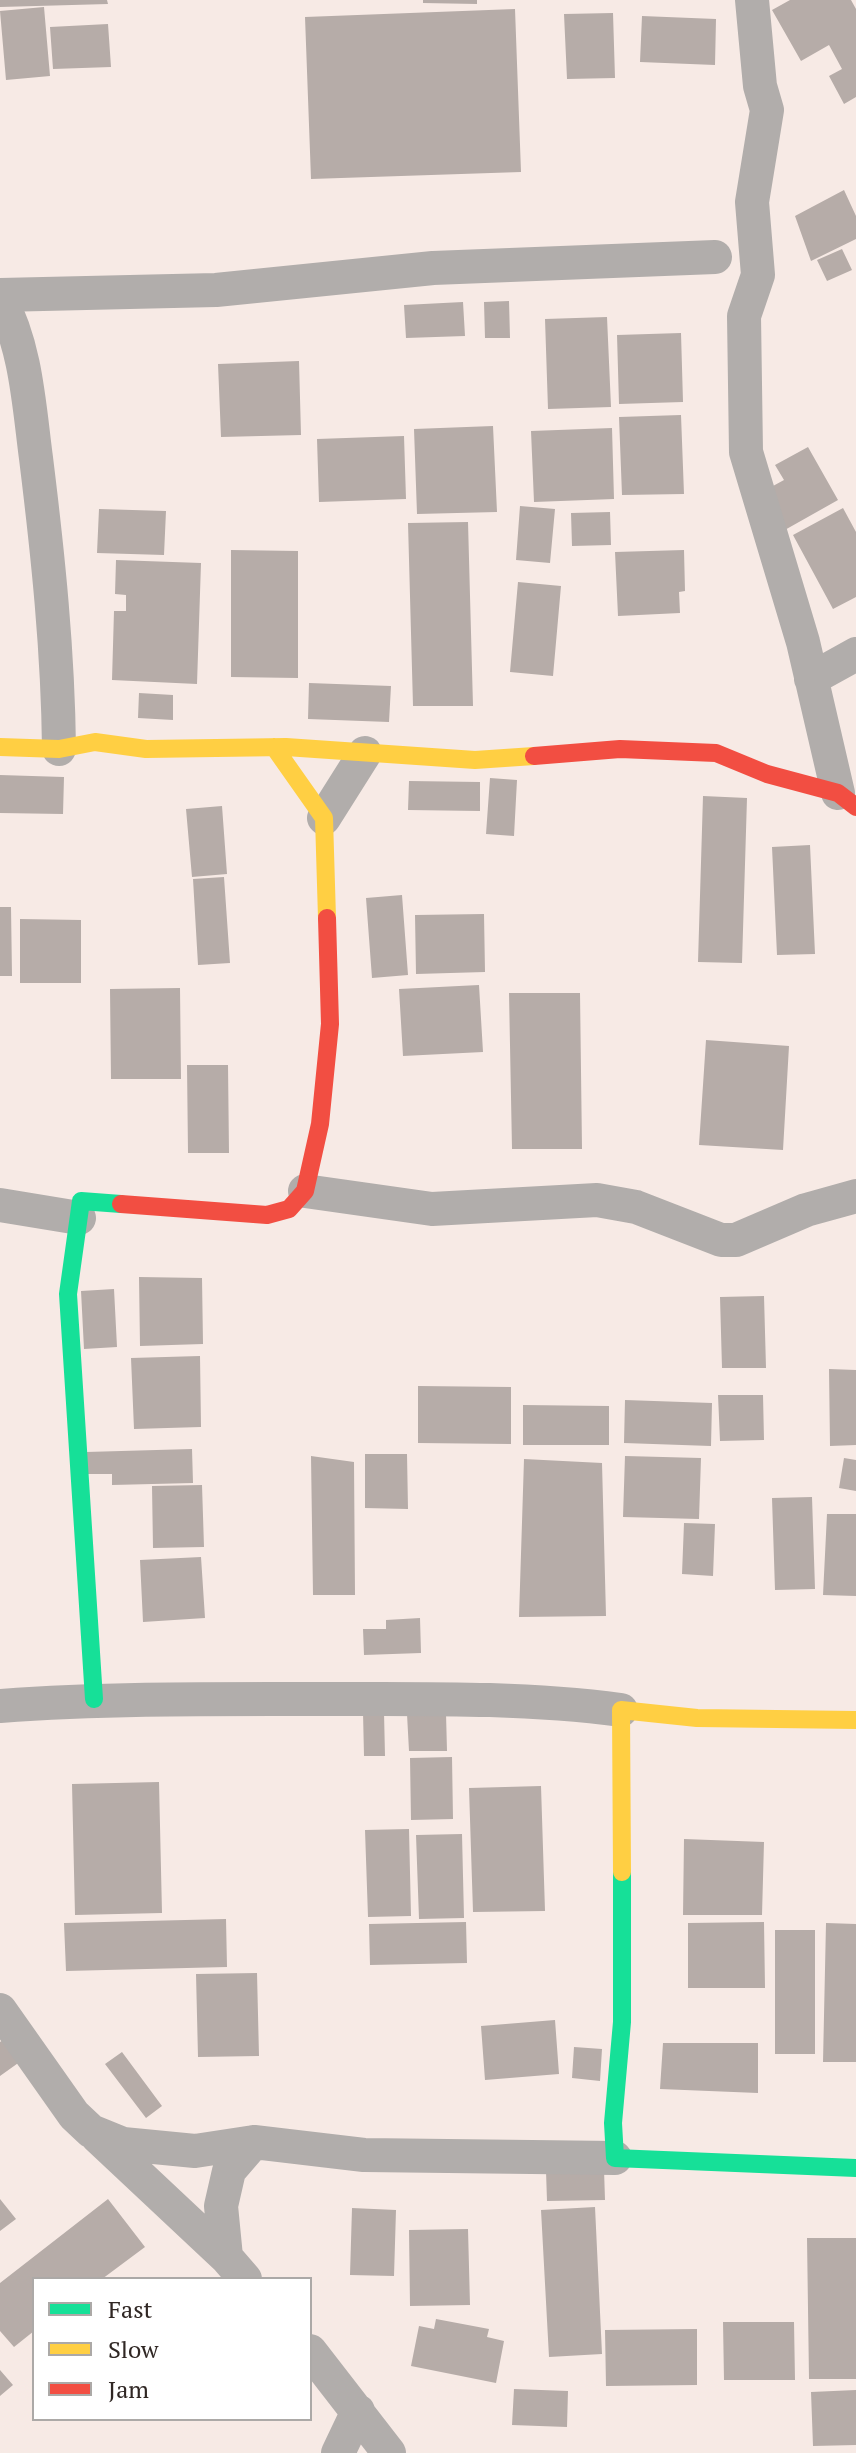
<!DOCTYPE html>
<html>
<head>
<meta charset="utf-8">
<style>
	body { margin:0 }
	#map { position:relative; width:856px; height:2453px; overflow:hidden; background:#f7eae5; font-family:"PT Serif",serif }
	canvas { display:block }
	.legend { position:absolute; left:32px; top:2277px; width:280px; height:144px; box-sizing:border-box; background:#fff; border:2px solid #aca9a7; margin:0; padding:10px 14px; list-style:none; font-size:24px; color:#302724 }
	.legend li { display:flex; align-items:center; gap:16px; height:40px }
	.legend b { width:40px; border:2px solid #aca9a7 }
</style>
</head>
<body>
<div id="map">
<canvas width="856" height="2453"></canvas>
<ul class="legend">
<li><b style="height:10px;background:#16e098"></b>Fast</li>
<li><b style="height:10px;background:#ffcf43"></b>Slow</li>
<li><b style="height:10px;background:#f24e42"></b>Jam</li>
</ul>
</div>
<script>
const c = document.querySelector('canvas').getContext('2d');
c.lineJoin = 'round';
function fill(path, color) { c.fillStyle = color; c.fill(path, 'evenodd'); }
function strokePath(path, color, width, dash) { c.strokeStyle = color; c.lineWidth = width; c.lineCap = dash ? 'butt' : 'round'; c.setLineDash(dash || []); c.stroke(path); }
const building = new Path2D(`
	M0 0H107L108 4 0 7Z
	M423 0H477V4L423 3Z
	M790 0H851L856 9V97L844 104 829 76 842 69 829 45 801 61 772 10Z
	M44 7 50 76 6 80 0 11Z
	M515 9 521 172 311 179 305 17Z
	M613 13 615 78 567 79 564 14Z
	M642 16 716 19 715 65 640 62Z
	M108 24 111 67 53 69 50 27Z
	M844 190 856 216V239L811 261 795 216Z
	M842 249 852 270 827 281 817 260Z
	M509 301 510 338H485L484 302Z
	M463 302 465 336 406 338 404 305Z
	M607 317 611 407 548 409 545 319Z
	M681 333 683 402 619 404 617 335Z
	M299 361 301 435 221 437 218 364Z
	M681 415 684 494 622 495 619 417Z
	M493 426 497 512 417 514 414 429Z
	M612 428 614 499 534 502 531 431Z
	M404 436 406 499 319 502 317 439Z
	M808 447 838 500 783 531 762 492 784 480 775 465Z
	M520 506 555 509 550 563 516 560Z
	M843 508 856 532V597L833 609 793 535Z
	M99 509 166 511 164 555 97 553Z
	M610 512 611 545 572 546 571 513Z
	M468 522 473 706H413L408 523Z
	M231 550 298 551V678L231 677Z
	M684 550 685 591 679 592 680 613 618 616 615 552Z
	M116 560 201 563 197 684 112 680 114 611H126V595L115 594Z
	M518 582 561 586 553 676 510 672Z
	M309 683 391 686 389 722 308 719Z
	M139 693 173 695V720L138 718Z
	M0 775 64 777 63 814 0 813Z
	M490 778 517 780 514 836 486 834Z
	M409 781 480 782V811L408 810Z
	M703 796 747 798 742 963 698 962Z
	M222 806 227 874 192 877 186 809Z
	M810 845 815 954 777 955 772 847Z
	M224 877 230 963 198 965 193 879Z
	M402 895 408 975 372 978 366 898Z
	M0 907H11L12 976H0Z
	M484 914 485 972 416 974 415 915Z
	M20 919 81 920V983H20Z
	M479 985 483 1052 403 1056 399 989Z
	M180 988 181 1079H111L110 989Z
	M509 993H580L582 1149H512Z
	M706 1040 789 1046 783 1150 699 1145Z
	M187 1065H228L229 1153H188Z
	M139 1277 202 1278 203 1344 140 1346Z
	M114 1289 117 1347 84 1349 81 1291Z
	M764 1296 766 1368H722L720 1297Z
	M200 1356 201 1427 134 1429 131 1358Z
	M829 1369 856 1370V1445L830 1446Z
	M418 1386 511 1387V1444L418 1443Z
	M718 1395H763L764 1440 720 1441Z
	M625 1400 712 1403 711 1446 624 1443Z
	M523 1405 609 1406V1445H523Z
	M192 1449 193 1483 112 1485V1474H86V1452Z
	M365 1454H407L408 1509 365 1508Z
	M311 1456 354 1462 355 1595H313Z
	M625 1456 701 1458 699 1519 623 1517Z
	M844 1458 856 1460V1491L839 1488Z
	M524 1459 602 1463 606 1616 519 1617Z
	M202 1485 204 1547 153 1548 152 1486Z
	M812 1497 815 1589 775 1590 772 1498Z
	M827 1514H856V1596L823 1595Z
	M684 1523 715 1524 713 1576 682 1574Z
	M201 1557 205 1618 143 1622 140 1560Z
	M420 1618 421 1653 364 1655 363 1629H386V1620Z
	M363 1712H384L385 1756H364Z
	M446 1713 447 1751H409L407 1714Z
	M452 1757 453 1819 411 1820 410 1758Z
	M159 1782 162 1913 75 1915 72 1784Z
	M541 1786 545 1911 473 1912 469 1788Z
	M409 1829 411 1916 368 1917 365 1830Z
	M462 1834 464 1918 419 1919 416 1835Z
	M684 1839 764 1842 762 1915H683Z
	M226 1919 227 1967 66 1971 64 1923Z
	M466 1922 467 1963 370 1965 369 1924Z
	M764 1922 765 1988H688V1923Z
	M826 1923 856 1924V2062H823Z
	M775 1930H815V2054H775Z
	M257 1973 259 2056 198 2057 196 1974Z
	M555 2020 559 2074 485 2080 481 2026Z
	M12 2034 28 2056 0 2076V2042Z
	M663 2043H758V2093L660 2089Z
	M574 2047 602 2049 600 2081 572 2078Z
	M122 2052 162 2106 146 2118 105 2064Z
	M604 2169 605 2200 547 2201 546 2171Z
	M0 2199 16 2219 0 2231Z
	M108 2199 145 2247 102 2279H34V2331L14 2347 0 2331V2283Z
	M595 2207 602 2354 549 2357 541 2210Z
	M352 2208 396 2210 394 2276 350 2275Z
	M468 2229 470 2305 410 2306 409 2230Z
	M807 2238H856V2379H809Z
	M436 2319 489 2329 487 2337 504 2341 496 2383 411 2366 419 2326 434 2329Z
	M723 2322H794L795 2380H724Z
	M697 2329V2385L606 2386 605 2330Z
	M0 2370 13 2385 0 2396Z
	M514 2389 568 2391 567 2427 512 2425Z
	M856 2390V2445L813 2446 811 2392Z`);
const street = new Path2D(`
	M752 0 760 86 767 110 752 202 758 275 744 316 746 452 803 642 838 793
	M0 295 216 290 433 268 715 257
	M0 299C26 346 29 405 36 458 48 555 58 651 59 749
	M811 679 856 654
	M324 818 365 753
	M305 1191 432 1209 597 1200 636 1207 721 1240H736L806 1210 856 1196
	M0 1205 79 1218
	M0 1706C108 1698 215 1699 323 1699 423 1699 522 1697 621 1710
	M0 2010 74 2115 91 2131 123 2144 195 2151 254 2142 364 2155 615 2158
	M97 2136 226 2257
	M245 2279 226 2257 221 2206 229 2171 254 2142
	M310 2351 389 2453
	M338 2453 358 2411`);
const fast = new Path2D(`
	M94 1699 68 1294 81 1201 121 1204
	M622 1872V2022L613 2123 615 2158 856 2168`);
const slow = new Path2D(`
	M0 747 59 749 95 742 146 749 286 747 475 760 534 756
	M274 747 324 818 327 918
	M622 1872 621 1710 697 1718 856 1720`);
const jam = new Path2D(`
	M534 756 620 749 716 753 767 774 838 793 856 807
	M121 1204 267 1215 289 1209 305 1191 320 1124 330 1024 327 918`);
fill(building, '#b6aca8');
strokePath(street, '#b1adab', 34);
strokePath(fast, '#16e098', 18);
strokePath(slow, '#ffcf43', 18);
strokePath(jam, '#f24e42', 18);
</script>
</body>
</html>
